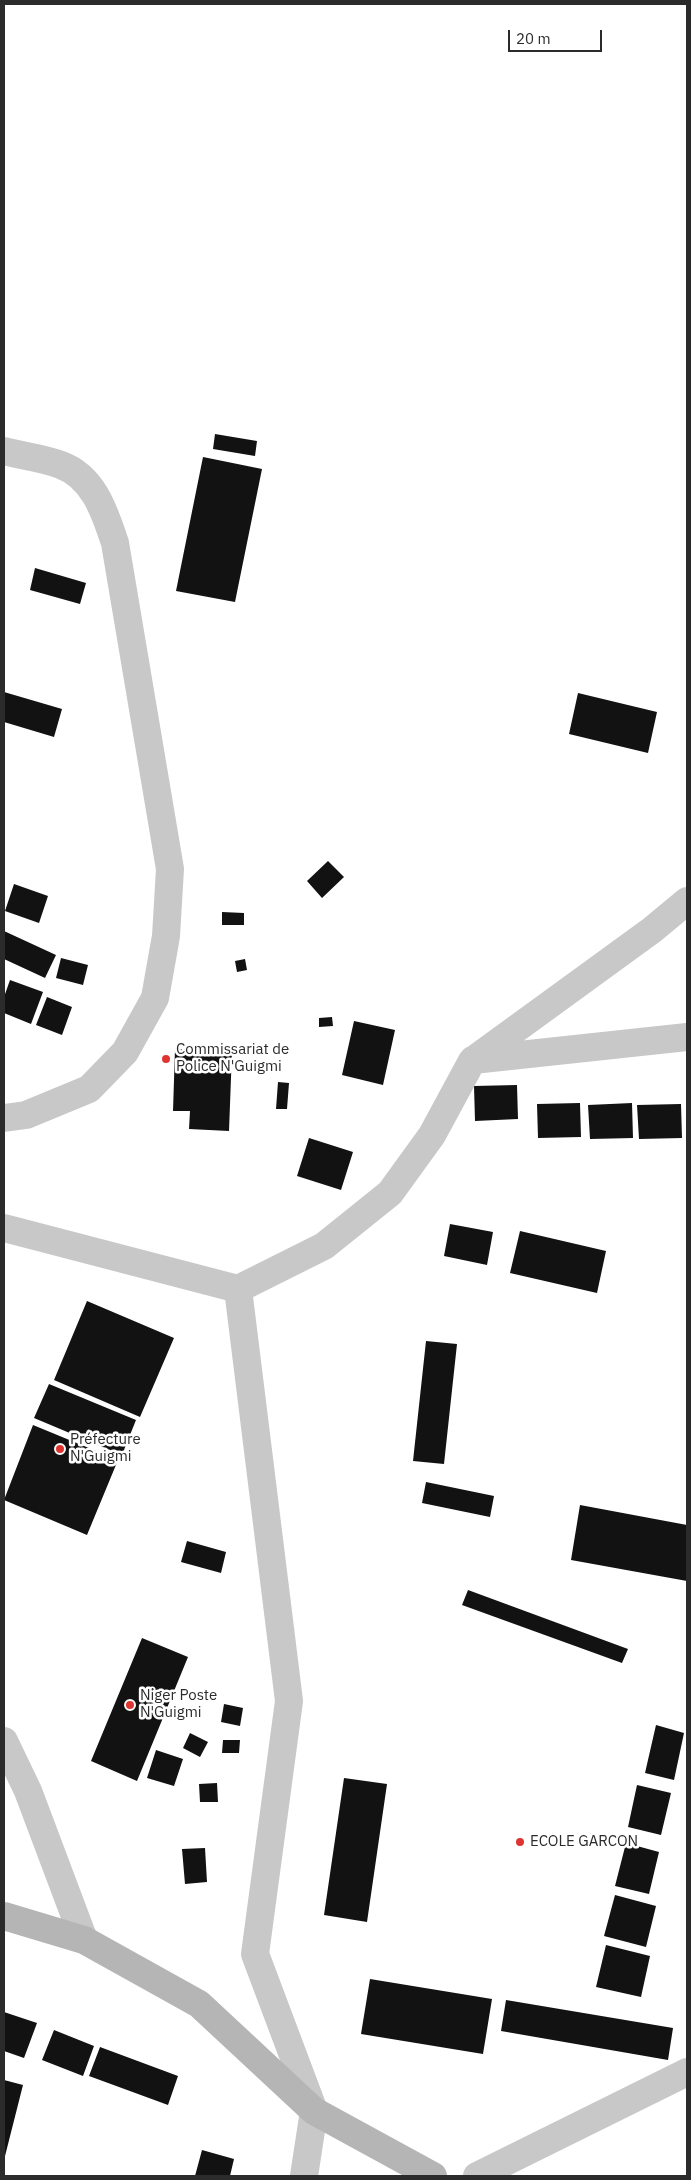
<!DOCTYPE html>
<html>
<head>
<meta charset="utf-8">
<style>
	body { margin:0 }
	#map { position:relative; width:691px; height:2180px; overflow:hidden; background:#fff; font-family:"IBM Plex Sans",sans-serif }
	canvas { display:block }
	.frame { position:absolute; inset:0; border:5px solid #2b2b2b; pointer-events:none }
	.scale { position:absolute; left:508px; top:30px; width:94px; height:22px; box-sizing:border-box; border:2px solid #2b2b2b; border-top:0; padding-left:6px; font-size:15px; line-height:18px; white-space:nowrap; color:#2b2b2b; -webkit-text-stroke:4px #fff; paint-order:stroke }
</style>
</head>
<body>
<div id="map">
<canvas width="691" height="2180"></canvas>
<div class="frame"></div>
<div class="scale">20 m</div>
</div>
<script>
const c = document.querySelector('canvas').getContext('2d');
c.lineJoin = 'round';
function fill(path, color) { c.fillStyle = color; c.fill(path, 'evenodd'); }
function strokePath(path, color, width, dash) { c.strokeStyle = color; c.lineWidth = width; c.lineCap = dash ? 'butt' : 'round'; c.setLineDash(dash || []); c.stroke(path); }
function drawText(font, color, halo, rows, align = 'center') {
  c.font = font + ' "IBM Plex Sans",sans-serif'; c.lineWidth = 5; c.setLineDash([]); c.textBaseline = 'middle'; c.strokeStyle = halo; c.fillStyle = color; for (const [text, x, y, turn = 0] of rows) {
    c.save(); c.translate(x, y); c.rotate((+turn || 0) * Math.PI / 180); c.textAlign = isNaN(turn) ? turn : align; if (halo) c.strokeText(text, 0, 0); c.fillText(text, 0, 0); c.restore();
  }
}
const building = new Path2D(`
	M215 434 257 441 255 456 213 449Z
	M203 457 262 469 235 602 176 591Z
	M35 568 86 583 80 604 30 590Z
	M4 692 62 709 54 737 4 722Z
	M578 693 657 712 648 753 569 734Z
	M328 861 344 877 322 898 307 881Z
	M14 884 48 896 39 923 5 911Z
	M222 912 244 913V925H222Z
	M4 931 56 955 45 978 4 959Z
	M61 958 88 965 83 985 56 978Z
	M245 959 247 970 237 972 235 961Z
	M10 980 43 992 31 1024 4 1013V997Z
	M47 997 72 1007 62 1035 36 1025Z
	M332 1017 333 1026 319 1027V1018Z
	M354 1021 395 1030 383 1085 342 1075Z
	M175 1049 232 1051 229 1131 189 1129 190 1111H173Z
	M278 1082 289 1083 287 1109H276Z
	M517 1085 518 1119 475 1121 474 1086Z
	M580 1103 581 1137 538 1138 537 1104Z
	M632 1103 633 1138 590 1139 588 1105Z
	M681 1104 682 1138 639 1139 637 1105Z
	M309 1138 353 1152 341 1190 297 1176Z
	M450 1224 493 1232 487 1265 444 1256Z
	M520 1231 606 1251 597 1293 510 1273Z
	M87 1301 174 1338 140 1417 54 1380Z
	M426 1341 457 1344 444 1464 413 1461Z
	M49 1384 136 1420 122 1455 34 1418Z
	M33 1425 118 1460 87 1535 4 1500Z
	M426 1482 494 1496 490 1517 422 1503Z
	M580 1505 687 1525V1581L571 1560Z
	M187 1541 226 1552 221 1573 181 1562Z
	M468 1590 628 1649 622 1663 462 1605Z
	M142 1638 188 1657 137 1781 91 1761Z
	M224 1704 243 1708 240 1726 221 1722Z
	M656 1725 684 1733 674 1780 645 1773Z
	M190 1733 208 1742 200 1757 183 1748Z
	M223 1740H240L239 1753H222Z
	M156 1750 183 1759 174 1786 147 1778Z
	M344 1778 387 1784 367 1922 324 1915Z
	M217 1783 218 1802H200L199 1784Z
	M637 1785 671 1793 661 1835 628 1827Z
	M626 1843 659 1852 649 1894 615 1886Z
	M205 1848 207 1882 185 1884 182 1849Z
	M615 1895 656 1906 646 1947 604 1936Z
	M606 1945 650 1956 641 1997 596 1987Z
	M370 1979 492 1999 483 2054 361 2034Z
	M506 2000 673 2028 668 2060 501 2031Z
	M4 2012 37 2023 24 2058 4 2051Z
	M54 2030 94 2046 83 2076 42 2060Z
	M100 2047 178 2076 168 2105 89 2076Z
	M4 2080 23 2085 4 2160Z
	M202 2150 234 2159 230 2176H195Z`);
const minor = new Path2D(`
	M4 451C22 456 44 458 61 465 94 477 105 513 115 543L170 869 166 936 155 998 125 1052 89 1089 26 1115 4 1118
	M473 1060 687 1037
	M4 1228 238 1289 324 1246 390 1193 432 1135 472 1061 652 930 687 901
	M238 1289 289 1701 255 1954 314 2111 304 2176
	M4 1741 28 1791 84 1940
	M477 2176 687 2072`);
const secondary = new Path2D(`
	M4 1916 84 1940 199 2004 314 2111 433 2176`);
const markers = [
	[166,1059,5,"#de3432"],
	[60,1449,5,"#de3432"],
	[130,1705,5,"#de3432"],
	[520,1842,5,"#de3432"]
];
const poiNames = [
	["Commissariat de",176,1050],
	["Police N'Guigmi",176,1067],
	["Préfecture",70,1440],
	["N'Guigmi",70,1457],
	["Niger Poste",140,1696],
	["N'Guigmi",140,1713],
	["ECOLE GARCON",530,1842]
];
fill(building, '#121212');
strokePath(minor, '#c8c8c8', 28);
strokePath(secondary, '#b5b5b5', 28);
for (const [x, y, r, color] of markers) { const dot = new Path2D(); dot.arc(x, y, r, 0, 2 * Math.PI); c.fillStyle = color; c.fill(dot); strokePath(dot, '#fff', 2); }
drawText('15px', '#2b2b2b', '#fff', poiNames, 'left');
</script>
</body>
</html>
